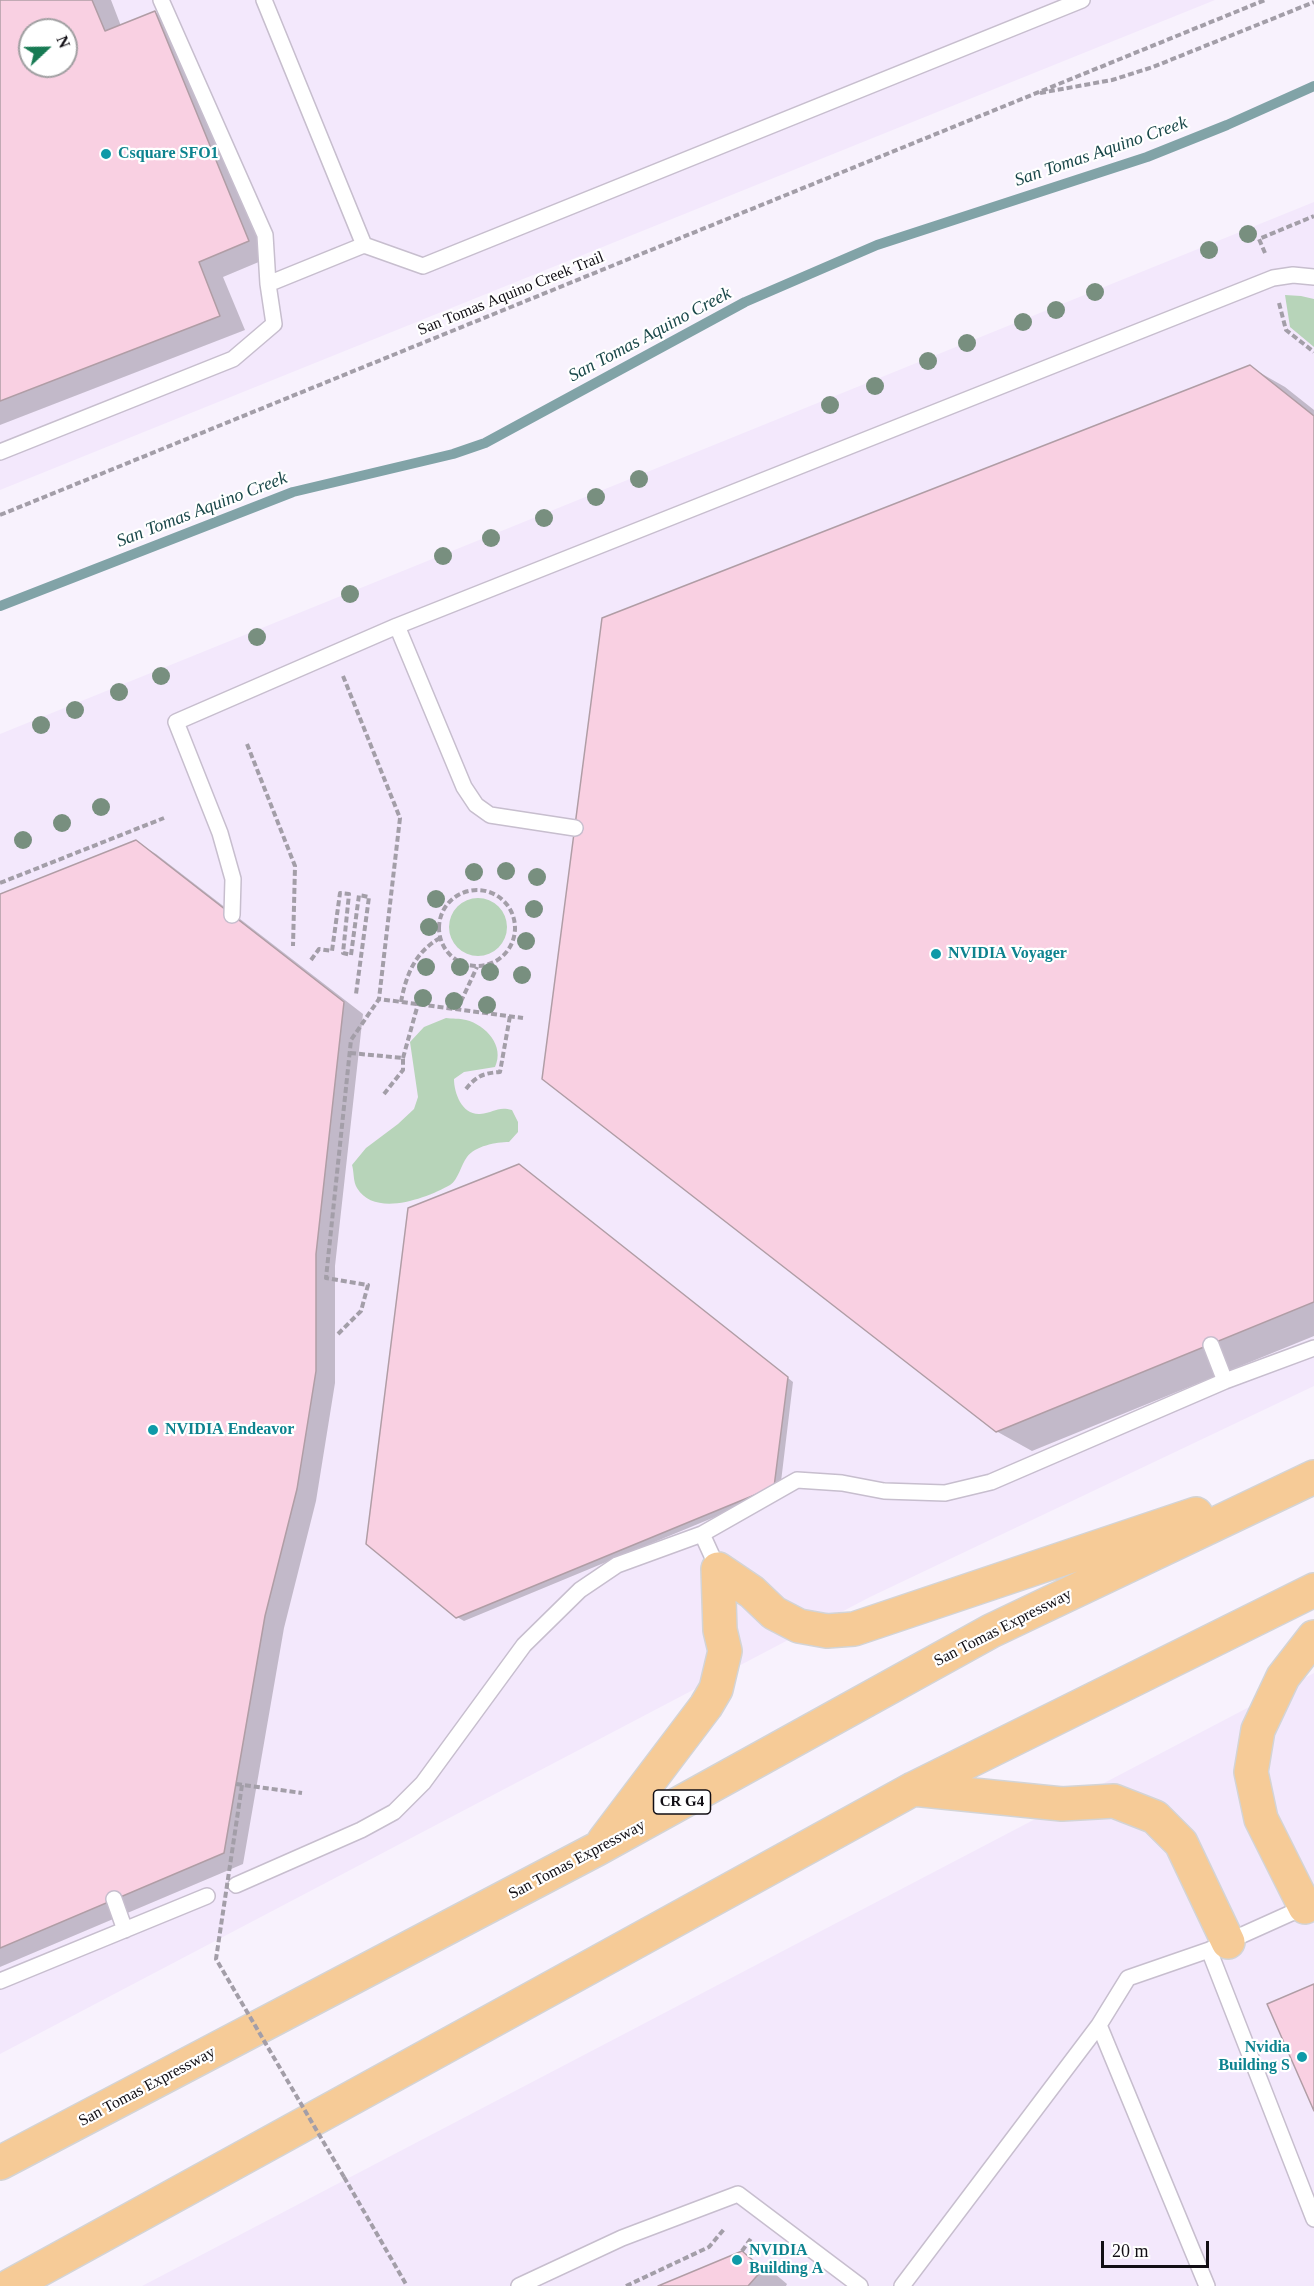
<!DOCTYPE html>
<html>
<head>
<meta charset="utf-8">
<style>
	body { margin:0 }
	#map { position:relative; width:1314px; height:2286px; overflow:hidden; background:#f8f2fd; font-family:Georgia,serif }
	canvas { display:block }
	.north { position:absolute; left:18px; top:18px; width:60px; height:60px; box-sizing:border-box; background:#fff; border:2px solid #a09fa1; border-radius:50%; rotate:68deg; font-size:16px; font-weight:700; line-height:24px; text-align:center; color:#120f15 }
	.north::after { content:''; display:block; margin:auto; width:21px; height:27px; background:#177a53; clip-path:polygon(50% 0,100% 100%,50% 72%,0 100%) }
	.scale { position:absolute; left:1101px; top:2241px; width:108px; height:27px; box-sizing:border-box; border:3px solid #120f15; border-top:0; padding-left:8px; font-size:18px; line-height:21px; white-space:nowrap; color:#120f15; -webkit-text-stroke:4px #fff; paint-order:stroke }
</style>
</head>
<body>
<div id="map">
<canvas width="1314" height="2286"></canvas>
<div class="north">N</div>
<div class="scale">20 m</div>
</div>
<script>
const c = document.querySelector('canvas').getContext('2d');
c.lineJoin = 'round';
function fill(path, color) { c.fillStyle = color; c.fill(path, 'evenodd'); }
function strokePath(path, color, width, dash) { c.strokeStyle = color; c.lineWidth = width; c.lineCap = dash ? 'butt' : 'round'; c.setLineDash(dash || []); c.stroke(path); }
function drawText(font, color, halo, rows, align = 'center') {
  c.font = font + ' Georgia,serif'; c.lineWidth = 4.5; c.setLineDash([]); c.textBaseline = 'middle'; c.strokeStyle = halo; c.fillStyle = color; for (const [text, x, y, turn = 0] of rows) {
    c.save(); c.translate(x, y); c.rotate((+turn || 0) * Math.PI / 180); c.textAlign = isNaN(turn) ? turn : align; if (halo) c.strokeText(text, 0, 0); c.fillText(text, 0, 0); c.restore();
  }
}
const built = new Path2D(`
	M0 0H1215L0 490ZM30 30H66V66H30Z
	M1314 202V1386L870 1597 0 2054V734Z
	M1314 1673V2286H142L1064 1804Z`);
const green = new Path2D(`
	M1285 295 1301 296 1314 299V347L1290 327Z
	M449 927a29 29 0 1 1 58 0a29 29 0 1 1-58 0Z
	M446 1018C452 1019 459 1018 466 1020 486 1025 505 1046 495 1067L464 1072 454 1079C454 1093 462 1115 480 1114 494 1113 497 1106 512 1110L518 1122V1132L509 1142C496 1142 475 1146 467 1157 461 1165 458 1180 450 1185 427 1198 375 1218 357 1188 353 1182 354 1171 352 1165L366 1148 398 1124 414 1109 418 1097 410 1042 424 1027Z`);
const shadow = new Path2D(`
	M0 0H111L121 26 154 12 180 27 273 256 223 277 245 330 0 425ZM30 30H66V66H30Z
	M1250 367 1285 387 1314 410V1336L1032 1451 996 1431Z
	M136 842 156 854 363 1014 335 1266V1383L316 1501 284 1628 243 1864 0 1967V895Z
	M525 1170 793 1382 780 1490 464 1621 457 1617Z
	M742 2253 768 2268 787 2284 786 2286H661Z`);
const stream = new Path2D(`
	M0 606 293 492 453 454 485 443 745 302 877 245 1147 157 1227 125 1314 86`);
const building = new Path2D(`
	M0 0H92L105 31 155 11 249 241 199 262 220 316 0 401ZM30 30H66V66H30Z
	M1250 365 1314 416V1302L996 1432 542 1079 602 618Z
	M136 840 344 1002 316 1254V1371L297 1489 265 1616 224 1853 0 1948V894Z
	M519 1164 788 1377 774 1487 456 1618 366 1544 408 1208Z
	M1314 1984V2111L1267 2004Z
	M742 2251 763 2269 748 2286H658Z`);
const path = new Path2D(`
	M1040 93 1112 80 1153 67 1314 2
	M1265 253 1259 239 1314 216
	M1279 303 1286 330 1314 352
	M0 515 1265 0
	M343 676 400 818 379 999
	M247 744 295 866 293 946
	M0 883 164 818
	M439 928a38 38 0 1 1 76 0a38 38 0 1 1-76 0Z
	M311 960 319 949 332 951 340 893 349 894 343 953 351 955 359 895 369 897 356 994
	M401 1002C406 975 415 952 440 938
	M457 1010 477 967
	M350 1053 403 1058V1070L384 1094
	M403 1058 418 1004
	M466 1089C476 1076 484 1073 500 1072L510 1016
	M338 1334 361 1311 368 1285 326 1278 351 1040 379 999 523 1018
	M236 1784 302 1793
	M344 2177 407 2286
	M742 2251 752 2237
	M626 2286 709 2247 725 2228`);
const service = new Path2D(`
	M161 0 265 235 268 284
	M264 0 364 245
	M0 452 233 359 274 324 268 284 364 245 423 266 1082 0
	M397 626 464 787 476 805 490 815 575 828
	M232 915 233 879 220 833 176 722 397 626 1273 278 1293 275 1314 277
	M1211 1345 1225 1381
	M702 1534 718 1569
	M236 1885 361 1830 394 1812 423 1783 524 1645 580 1590 617 1565 702 1534 797 1480 842 1483 884 1491 945 1493 991 1482 1225 1381 1314 1348
	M114 1899 125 1930
	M1309 1905 1209 1950 1314 2219
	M0 1981 207 1896
	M519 2286 622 2238 738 2194 860 2286
	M902 2286 1099 2025
	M1207 2286 1099 2025 1128 1978 1209 1950`);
const trunk = new Path2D(`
	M718 1569 752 1592 774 1613 799 1626 827 1631 854 1629 1196 1514
	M913 1789 1062 1804 1114 1801 1155 1817 1181 1843 1228 1942
	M604 1841 706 1706 716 1689 725 1651 720 1630 718 1569
	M1305 1907 1261 1819 1251 1772 1258 1730 1283 1677 1314 1637
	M0 2163 597 1849 991 1631 1314 1477
	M10 2286 913 1789 1314 1590`);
const pathBridge = new Path2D(`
	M242 1785 216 1959 344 2177`);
const trees = [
	[1248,234],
	[1209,250],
	[1095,292],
	[1056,310],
	[1023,322],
	[967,343],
	[928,361],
	[875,386],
	[830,405],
	[639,479],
	[596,497],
	[544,518],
	[491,538],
	[443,556],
	[350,594],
	[257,637],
	[161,676],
	[119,692],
	[75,710],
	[41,725],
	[101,807],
	[62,823],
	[23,840],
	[506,871],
	[474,872],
	[537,877],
	[436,899],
	[534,909],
	[429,927],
	[526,941],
	[426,967],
	[460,967],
	[490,972],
	[522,975],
	[423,998],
	[454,1001],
	[487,1005]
];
const markers = [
	[106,154,6,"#0f9aa8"],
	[936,954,6,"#0f9aa8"],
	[153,1430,6,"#0f9aa8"],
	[1302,2057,6,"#0f9aa8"],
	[737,2260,6,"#0f9aa8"]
];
const shields = [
	[682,1802,57]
];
const shieldNames = [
	["CR G4",682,1802]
];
const cultureNames = [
	["Csquare SFO1",118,154],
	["NVIDIA Voyager",948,954],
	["NVIDIA Endeavor",165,1430],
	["Nvidia",1290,2048,"right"],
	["Building S",1290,2066,"right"],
	["NVIDIA",749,2251],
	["Building A",749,2269]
];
const streetNames = [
	["San Tomas Aquino Creek Trail",511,294,-22],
	["San Tomas Expressway",1003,1628,-27],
	["San Tomas Expressway",577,1860,-28],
	["San Tomas Expressway",147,2087,-28]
];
const waterNames = [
	["San Tomas Aquino Creek",1101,152,-19],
	["San Tomas Aquino Creek",650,335,-28],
	["San Tomas Aquino Creek",202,510,-21]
];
fill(built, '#f3e8fc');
fill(green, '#b7d4b9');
fill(shadow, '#0003');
strokePath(stream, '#81a3a7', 10);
fill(building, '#f9d0e2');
strokePath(building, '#b09da5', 1.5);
strokePath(service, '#c7bece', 18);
strokePath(trunk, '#d4d4d5', 36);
strokePath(path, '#a39ea8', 4, [6, 3]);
strokePath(service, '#fff', 15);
strokePath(trunk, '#f6cb97', 33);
strokePath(pathBridge, '#a39ea8', 4, [6, 3]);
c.fillStyle = '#788f7f';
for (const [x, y] of trees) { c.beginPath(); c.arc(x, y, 9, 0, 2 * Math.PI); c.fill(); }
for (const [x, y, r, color] of markers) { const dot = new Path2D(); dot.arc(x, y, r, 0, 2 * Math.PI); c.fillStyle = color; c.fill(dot); strokePath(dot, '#fff', 2); }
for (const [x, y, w] of shields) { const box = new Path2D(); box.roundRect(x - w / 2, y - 12, w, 24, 4.5); c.fillStyle = '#fff'; c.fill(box); strokePath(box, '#120f15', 1.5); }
drawText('bold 15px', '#120f15', null, shieldNames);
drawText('bold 16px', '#0d838f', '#fff', cultureNames, 'left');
drawText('16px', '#120f15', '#fff', streetNames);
drawText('italic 18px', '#194749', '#fff', waterNames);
</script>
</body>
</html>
